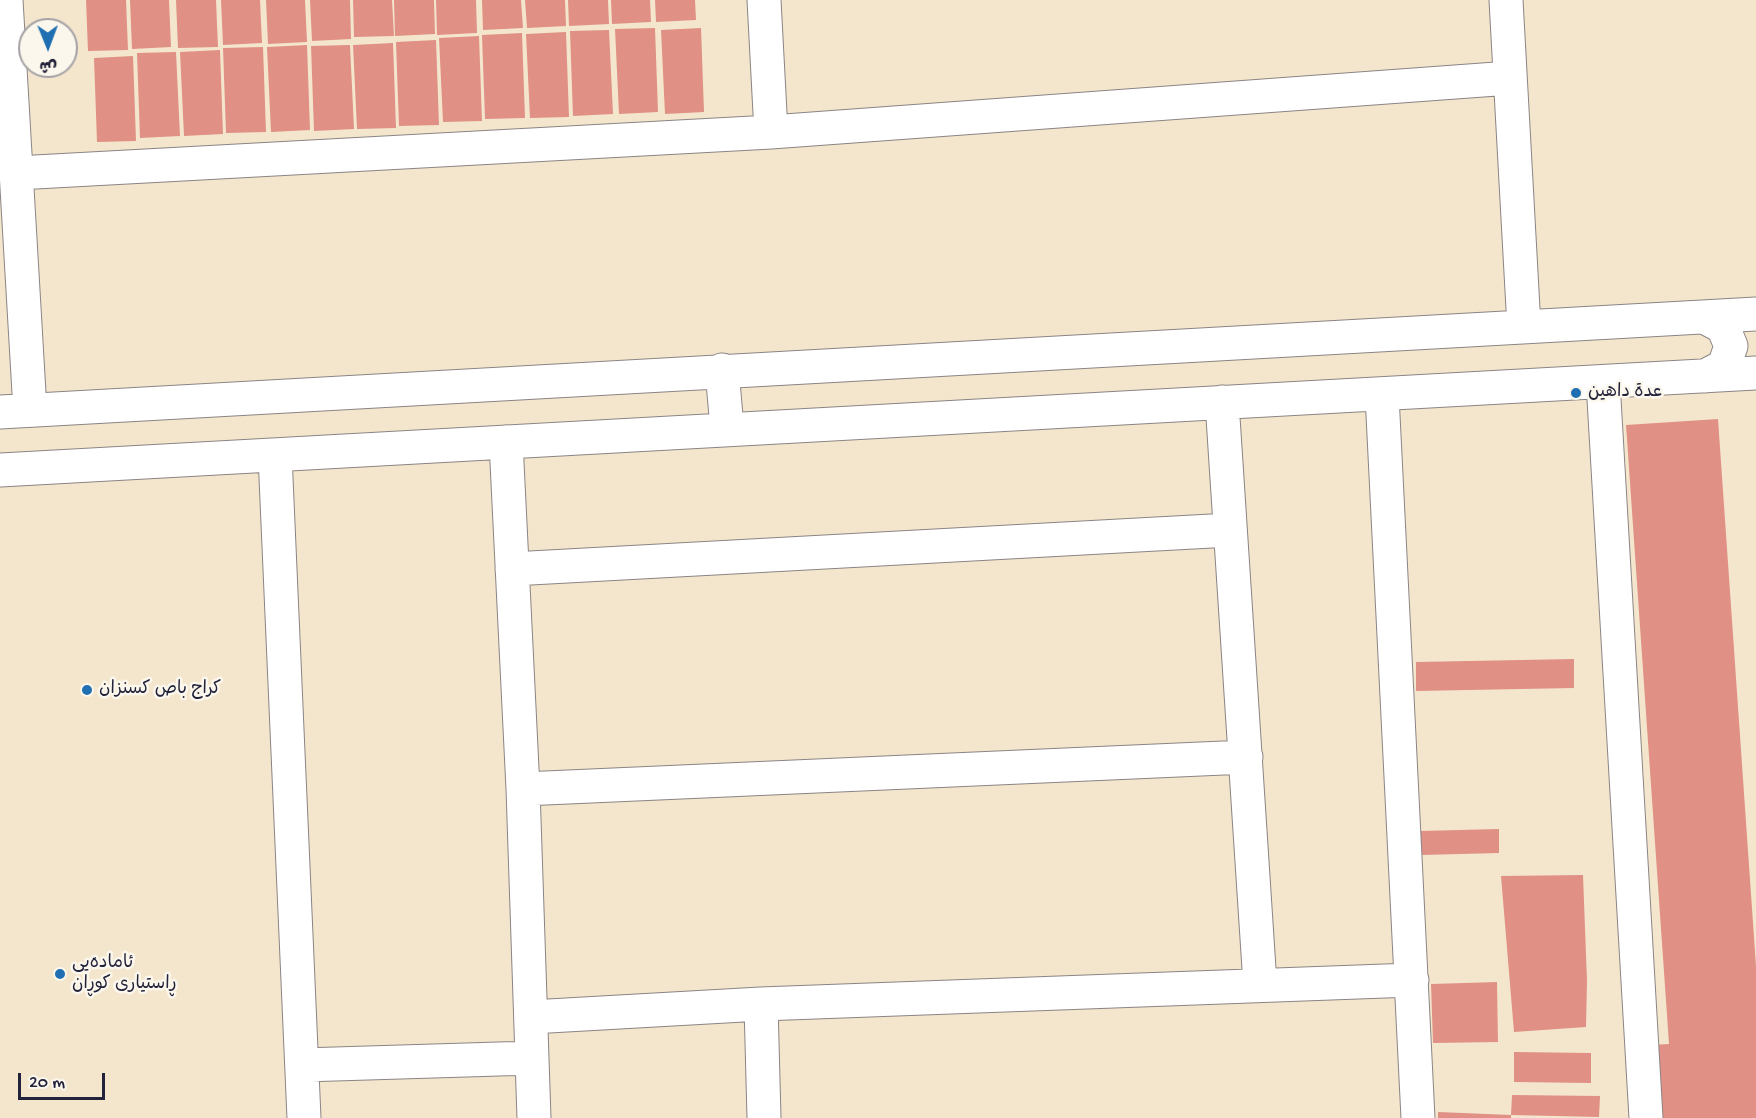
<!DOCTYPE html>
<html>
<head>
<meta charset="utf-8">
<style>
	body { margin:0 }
	#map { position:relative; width:1756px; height:1118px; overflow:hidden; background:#f4e6cd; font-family:"Gochi Hand","Playpen Sans Arabic",sans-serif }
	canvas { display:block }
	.north { position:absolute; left:18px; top:18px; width:60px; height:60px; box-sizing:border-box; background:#fbf7ec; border:2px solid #a4a2a5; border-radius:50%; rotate:179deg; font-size:16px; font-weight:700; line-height:24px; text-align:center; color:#22223b }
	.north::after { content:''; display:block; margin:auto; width:21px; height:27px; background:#1f6fb2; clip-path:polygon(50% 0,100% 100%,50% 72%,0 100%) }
	.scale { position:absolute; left:18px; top:1073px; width:87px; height:27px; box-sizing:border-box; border:3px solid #22223b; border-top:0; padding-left:8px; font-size:18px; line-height:21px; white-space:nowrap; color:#22223b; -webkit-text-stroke:4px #fbf7ec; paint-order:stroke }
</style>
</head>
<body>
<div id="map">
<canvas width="1756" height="1118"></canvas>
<div class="north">ش</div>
<div class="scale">20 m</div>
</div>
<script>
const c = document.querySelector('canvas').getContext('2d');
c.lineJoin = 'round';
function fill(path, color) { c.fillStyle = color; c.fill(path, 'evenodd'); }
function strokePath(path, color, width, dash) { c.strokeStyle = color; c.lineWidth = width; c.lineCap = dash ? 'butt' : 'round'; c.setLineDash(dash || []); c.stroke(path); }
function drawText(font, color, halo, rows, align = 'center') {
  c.font = font + ' "Gochi Hand","Playpen Sans Arabic",sans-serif'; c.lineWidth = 5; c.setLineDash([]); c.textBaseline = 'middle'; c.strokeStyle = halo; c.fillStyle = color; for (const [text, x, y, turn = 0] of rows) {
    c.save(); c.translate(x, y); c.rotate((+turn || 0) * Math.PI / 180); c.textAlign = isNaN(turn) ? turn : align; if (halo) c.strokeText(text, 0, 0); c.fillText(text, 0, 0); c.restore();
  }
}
const building = new Path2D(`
	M86 0H126L128 50 88 51Z
	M130 0H169L171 47 132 49Z
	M176 0H216L218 47 178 48Z
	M221 0H260L262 43 223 45Z
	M266 0H305L307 42 268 44Z
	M310 0H350L351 39 312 41Z
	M353 0H392L394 36 354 37Z
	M394 0H434L435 34 395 36Z
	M436 0H476L477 33 437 35Z
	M482 0H521L523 28 483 30Z
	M525 0H565L566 26 527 28Z
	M568 0H608L609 24 569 26Z
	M611 0H650L651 22 612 24Z
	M655 0H695L696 20 656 22Z
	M655 28 658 112 619 114 615 29Z
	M701 28 704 112 665 114 661 30Z
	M609 30 613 114 573 116 570 31Z
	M566 32 569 117 530 118 526 34Z
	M522 33 525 118 485 119 482 35Z
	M479 36 482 121 443 122 439 38Z
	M436 40 439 125 399 126 396 42Z
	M393 43 396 128 357 129 353 45Z
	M307 45 310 130 271 132 267 47Z
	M350 45 354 129 314 131 311 46Z
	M263 47 266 132 226 133 223 48Z
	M220 50 223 134 184 136 180 52Z
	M176 52 180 136 140 138 137 53Z
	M133 56 136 141 97 142 94 58Z
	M1718 419 1756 966V1118H1656L1650 1045 1669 1044 1626 425Z
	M1574 659V688L1416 691V662Z
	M1499 829V853L1421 855 1420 831Z
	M1583 875 1587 981 1586 1027 1514 1032 1501 876Z
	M1497 982 1498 1042 1433 1043 1431 984Z
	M1514 1052 1591 1053V1083L1514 1082Z
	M1512 1095 1600 1096 1599 1117 1511 1115Z
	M1438 1112 1511 1115V1118H1438Z`);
const minor = new Path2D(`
	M6 0 30 410
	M764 0 771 132
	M1506 0 1524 327
	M17 173 771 132 1510 78
	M1704 317 1723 327 1731 346 1724 366 1705 376
	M722 370 727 428
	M1603 382 1646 1118
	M1382 395 1418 1118
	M1222 402 1260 984
	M0 412 1756 314
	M506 442 523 789 534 1118
	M275 455 304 1118
	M0 470 1756 373
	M512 569 1230 530
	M523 789 1246 757
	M761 1004 764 1118
	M531 1017 761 1004 1412 980
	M302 1065 532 1058`);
const markers = [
	[1576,393,6,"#1f6fb2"],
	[87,690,6,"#1f6fb2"],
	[60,974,6,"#1f6fb2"]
];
const poiNames = [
	["عدة داهين",1588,393],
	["كراج باص كسنزان",99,690],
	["ئامادەیی",72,964],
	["ڕاستیاری کوڕان",72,985]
];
fill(building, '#e09085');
strokePath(minor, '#8b8484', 35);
strokePath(minor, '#fff', 33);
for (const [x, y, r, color] of markers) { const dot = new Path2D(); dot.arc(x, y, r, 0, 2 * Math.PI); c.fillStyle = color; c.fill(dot); strokePath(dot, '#fbf7ec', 2); }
drawText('18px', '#22223b', '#fbf7ec', poiNames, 'left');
</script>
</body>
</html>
